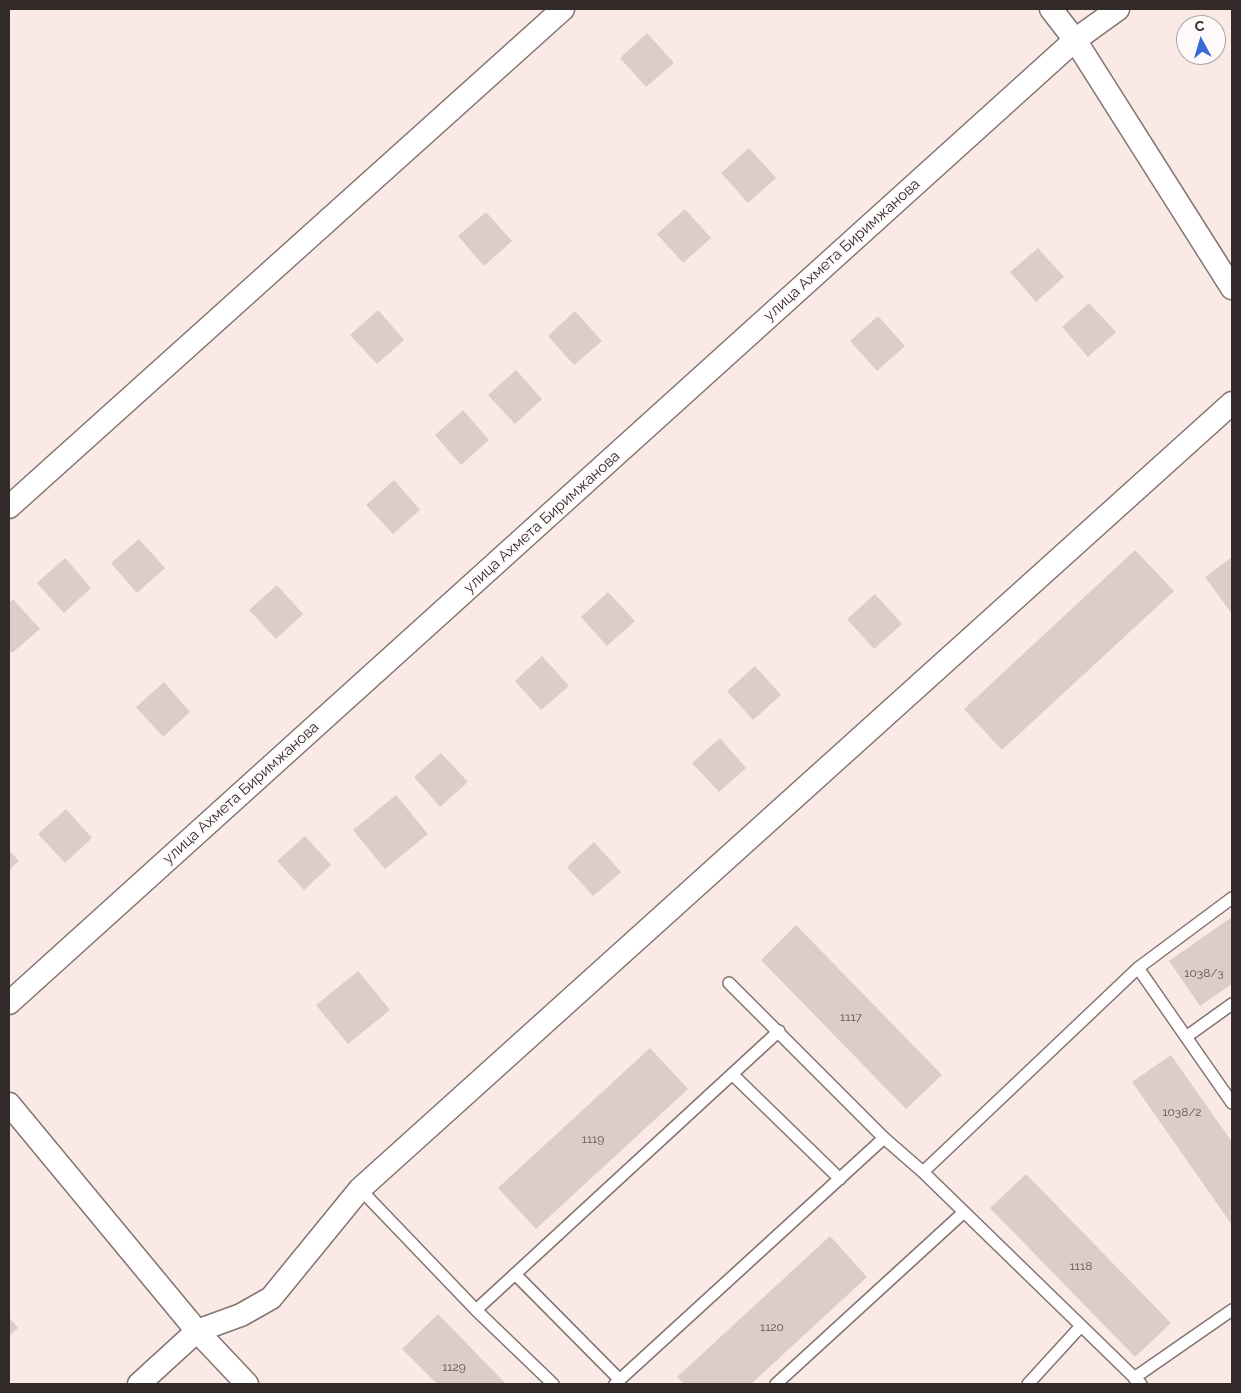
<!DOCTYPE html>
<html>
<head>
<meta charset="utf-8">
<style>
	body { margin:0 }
	#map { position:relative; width:1241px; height:1393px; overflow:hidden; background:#fae9e4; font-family:Raleway,sans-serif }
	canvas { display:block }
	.frame { position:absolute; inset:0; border:10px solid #312a29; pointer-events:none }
	.north { position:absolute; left:1176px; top:15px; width:50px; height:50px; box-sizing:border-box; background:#fdfaf9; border:1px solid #aba7a6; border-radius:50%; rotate:354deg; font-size:14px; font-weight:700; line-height:20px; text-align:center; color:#312a29 }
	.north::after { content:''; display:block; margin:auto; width:18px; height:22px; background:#3a6ada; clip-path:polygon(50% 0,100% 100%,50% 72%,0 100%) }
</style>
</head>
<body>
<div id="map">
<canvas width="1241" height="1393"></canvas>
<div class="frame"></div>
<div class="north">С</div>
</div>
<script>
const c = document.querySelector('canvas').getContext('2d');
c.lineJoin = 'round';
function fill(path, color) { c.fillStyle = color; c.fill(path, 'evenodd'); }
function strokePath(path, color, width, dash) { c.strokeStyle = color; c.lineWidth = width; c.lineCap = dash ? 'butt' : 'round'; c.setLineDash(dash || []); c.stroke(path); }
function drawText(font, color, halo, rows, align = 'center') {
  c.font = font + ' Raleway,sans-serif'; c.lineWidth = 4; c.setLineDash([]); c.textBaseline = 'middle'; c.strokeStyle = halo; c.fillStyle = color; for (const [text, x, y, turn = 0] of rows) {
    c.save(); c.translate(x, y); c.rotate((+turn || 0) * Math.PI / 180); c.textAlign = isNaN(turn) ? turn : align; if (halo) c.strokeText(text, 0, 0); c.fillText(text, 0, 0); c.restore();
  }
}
const building = new Path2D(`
	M647 33 674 63 646 87 620 58Z
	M749 148 776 178 748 203 721 173Z
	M685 209 711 238 683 263 657 234Z
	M486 212 512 241 484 266 458 236Z
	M1038 248 1064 277 1036 302 1010 272Z
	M1089 303 1116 332 1088 357 1062 327Z
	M378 310 404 340 377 364 350 335Z
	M575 311 602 341 574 365 548 336Z
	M878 316 905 346 877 371 850 341Z
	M516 370 542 399 515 424 488 395Z
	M463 410 489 440 461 465 435 435Z
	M394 480 420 510 393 534 366 505Z
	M139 539 165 568 137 593 111 563Z
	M1135 550 1174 591 1002 750 964 709Z
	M1232 557V614L1205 577Z
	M65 558 91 588 64 613 37 583Z
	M277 585 303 614 276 639 249 610Z
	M608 592 635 621 607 646 581 617Z
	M875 594 902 624 874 649 847 619Z
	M13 599 40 629 12 653 9 650V603Z
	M542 656 569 686 541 710 515 681Z
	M755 666 781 695 753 720 727 691Z
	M164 682 190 712 163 737 136 707Z
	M720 738 746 768 719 792 692 763Z
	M441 753 468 782 440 807 414 777Z
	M396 795 428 834 385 869 353 830Z
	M66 809 92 838 65 863 38 834Z
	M305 836 331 865 304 890 277 861Z
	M594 842 621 872 593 896 567 867Z
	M9 850 19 861 9 870Z
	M1232 917V984L1200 1006 1169 961Z
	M796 925 942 1075 906 1109 761 960Z
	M358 971 390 1010 348 1044 316 1005Z
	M650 1048 688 1089 536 1229 498 1188Z
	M1171 1055 1232 1142V1225L1132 1082Z
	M1026 1174 1171 1323 1135 1357 990 1208Z
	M830 1236 867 1277 751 1384H684L677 1377Z
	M438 1314 506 1384H437L402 1349Z
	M9 1317 18 1328 9 1336Z`);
const service = new Path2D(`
	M1138 968 1232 1103
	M729 983 884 1138 923 1172 1141 1384
	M1186 1037 1232 1004
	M732 1074 840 1179
	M923 1172 1138 968 1232 898
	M360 1189 476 1310 553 1384
	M515 1274 620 1380
	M476 1310 779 1031
	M1134 1378 1232 1310
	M615 1384 884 1138
	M776 1384 964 1212
	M1028 1384 1081 1326`);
const minor = new Path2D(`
	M1051 9 1075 40 1232 288
	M9 507 563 9
	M9 1003 1075 40 1118 9
	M9 1104 197 1331 247 1384
	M139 1384 197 1331 241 1315 271 1298 360 1189 1232 403`);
const numberNames = [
	["1038/3",1204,973],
	["1117",851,1017],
	["1038/2",1182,1112],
	["1119",593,1139],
	["1118",1081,1266],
	["1120",772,1327],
	["1129",454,1367]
];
const streetNames = [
	["улица Ахмета Биримжанова",842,250,-42],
	["улица Ахмета Биримжанова",542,522,-42],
	["улица Ахмета Биримжанова",241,793,-42]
];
fill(building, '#ddcdc8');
strokePath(service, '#837470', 14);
strokePath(minor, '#837470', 25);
strokePath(service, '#fff', 11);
strokePath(minor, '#fff', 22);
drawText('12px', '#5c5351', null, numberNames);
drawText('15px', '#312a29', '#fdfaf9', streetNames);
</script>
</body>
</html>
